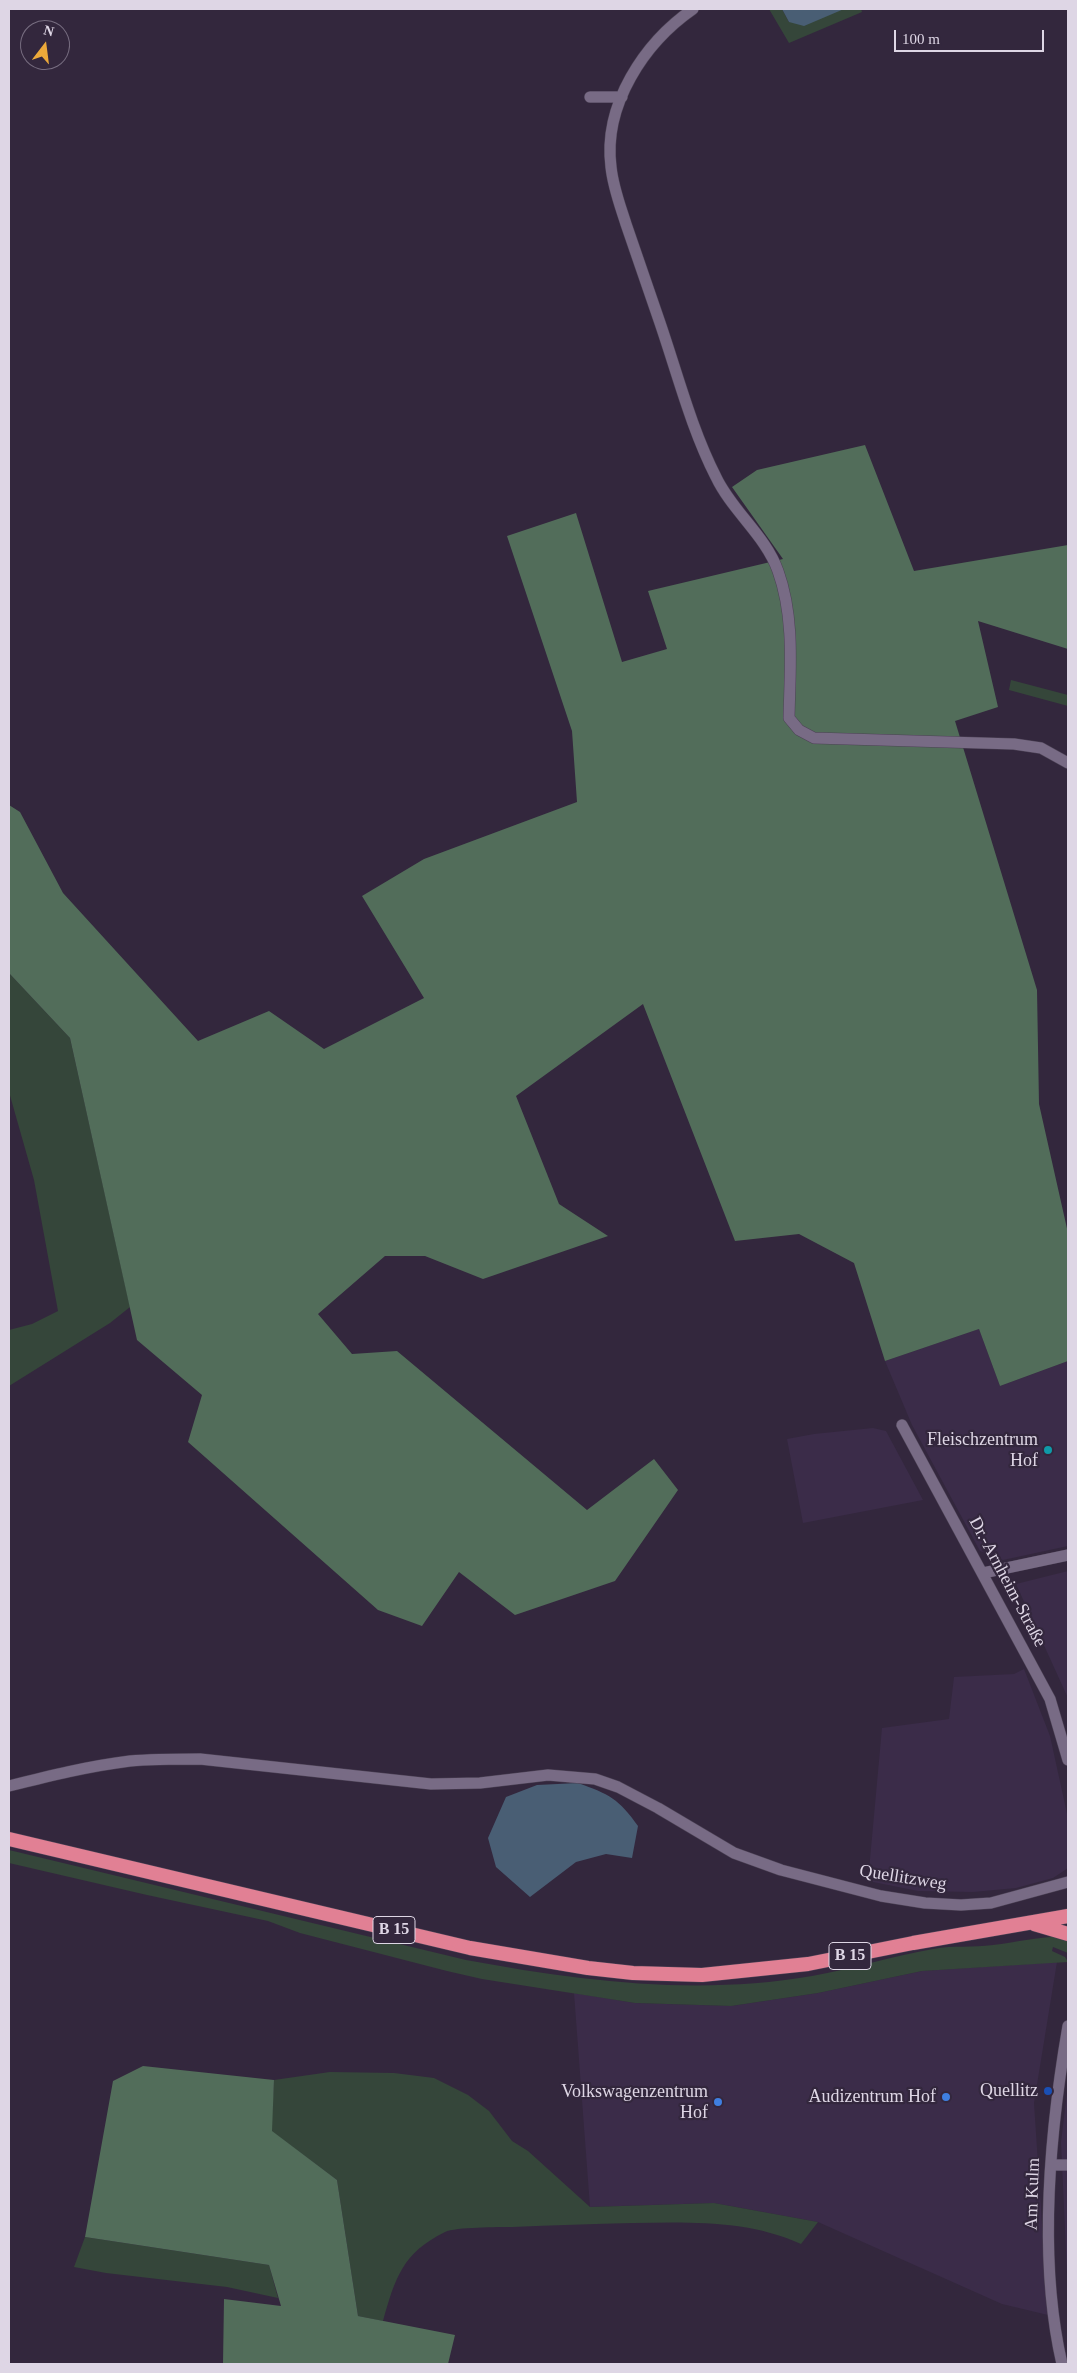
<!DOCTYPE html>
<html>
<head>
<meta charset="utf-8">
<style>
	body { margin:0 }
	#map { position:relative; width:1077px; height:2373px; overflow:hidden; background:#33273d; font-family:Georgia,serif }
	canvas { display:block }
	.frame { position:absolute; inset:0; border:10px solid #ded6e5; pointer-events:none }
	.north { position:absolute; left:20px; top:20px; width:50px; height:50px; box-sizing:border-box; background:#33273d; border:1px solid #776d80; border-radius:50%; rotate:15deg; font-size:14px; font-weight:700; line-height:20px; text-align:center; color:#ded6e5 }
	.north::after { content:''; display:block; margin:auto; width:18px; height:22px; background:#eca93a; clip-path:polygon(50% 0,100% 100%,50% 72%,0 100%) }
	.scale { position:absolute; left:894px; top:30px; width:150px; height:22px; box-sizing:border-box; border:2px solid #ded6e5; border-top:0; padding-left:6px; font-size:15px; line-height:18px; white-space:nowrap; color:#ded6e5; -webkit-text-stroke:4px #33273d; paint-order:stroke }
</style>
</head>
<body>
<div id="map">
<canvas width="1077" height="2373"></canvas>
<div class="frame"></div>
<div class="north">N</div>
<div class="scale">100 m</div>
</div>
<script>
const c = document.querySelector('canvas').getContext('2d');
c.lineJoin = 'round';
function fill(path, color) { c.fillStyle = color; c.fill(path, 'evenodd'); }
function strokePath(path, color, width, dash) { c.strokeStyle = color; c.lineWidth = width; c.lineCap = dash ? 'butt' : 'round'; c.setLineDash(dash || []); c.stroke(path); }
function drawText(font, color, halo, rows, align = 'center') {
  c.font = font + ' Georgia,serif'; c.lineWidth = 4.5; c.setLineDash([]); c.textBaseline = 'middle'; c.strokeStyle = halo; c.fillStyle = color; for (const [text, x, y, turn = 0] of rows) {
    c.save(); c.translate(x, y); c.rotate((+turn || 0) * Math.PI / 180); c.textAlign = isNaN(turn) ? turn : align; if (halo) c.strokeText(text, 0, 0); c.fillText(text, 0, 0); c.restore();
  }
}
const built = new Path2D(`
	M979 1329 1000 1386 1068 1361V1546L1003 1560 980 1551 912 1425 885 1361Z
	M873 1428 886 1431 923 1500 803 1523 787 1439 814 1434Z
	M1068 1571V1698L1016 1584Z
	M1024 1669 1050 1736 1068 1818V1868L1053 1878 1016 1888 973 1892 918 1891 868 1881 882 1728 949 1719 954 1677 1014 1674Z
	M1057 1962 1034 2103 1048 2315 1002 2304 818 2222 714 2203 590 2207 574 1993 635 2003 731 2006 818 1993 922 1971Z
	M1068 2085V2295L1061 2142Z`);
const green = new Path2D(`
	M769 9H782L789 22 844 9H861L862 12 789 43Z
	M1011 680 1068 695V706L1009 690Z
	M9 973 70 1038 130 1307 110 1323 9 1386V1330L32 1324 58 1311 34 1180 9 1092Z
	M9 1850 466 1960C580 1981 696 1996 812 1976 853 1969 892 1956 933 1949 955 1945 973 1948 993 1945 1018 1942 1044 1935 1068 1937V1953L1053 1947 1052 1951 1065 1957 1068 1962 922 1971 818 1993 731 2006 635 2003 482 1979 447 1971 300 1933 268 1921 147 1895 9 1863Z
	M330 2072 394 2073 434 2078 468 2095 489 2111 512 2141 528 2151 590 2207 714 2203 818 2222 801 2244C749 2220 689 2222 633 2223 593 2224 553 2225 512 2227 498 2227 456 2227 445 2232 402 2253 395 2279 383 2321L358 2316 337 2180 271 2131 274 2080Z
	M85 2237 269 2265 278 2298 227 2287 106 2273 74 2267Z`);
const forest = new Path2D(`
	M865 445 914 571 1068 545V649L978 621 998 707 955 721 1037 990 1039 1104 1068 1233V1361L1000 1386 979 1329 885 1361 854 1263 799 1234 735 1241 643 1004 516 1096 559 1204 608 1236 483 1279 425 1256H385L318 1314 352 1354 397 1351 587 1510 654 1459 678 1490 615 1581 515 1615 459 1572 422 1626 378 1610 188 1442 202 1395 137 1340 70 1038 9 973V805L20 812 63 893 198 1041 269 1011 324 1049 424 998 362 896 424 859 577 802 572 731 507 536 576 513 622 662 667 649 648 591 783 559 732 487 757 470Z
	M143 2066 274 2080 272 2131 337 2180 358 2316 455 2335 448 2364H223L224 2299 281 2306 269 2265 85 2237 113 2081Z`);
const water = new Path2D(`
	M782 9H844L804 26 789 22Z
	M578 1783C609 1794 619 1799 638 1826L632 1858 606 1854 576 1862 530 1897 496 1867 488 1838 506 1797 537 1785Z`);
const minor = new Path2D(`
	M693 9C644 43 603 105 611 167 613 187 620 205 626 224 637 256 648 288 659 320 677 372 691 428 716 477 732 511 766 536 778 571 795 618 790 670 789 718L799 730 814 738 1014 744 1041 748 1068 763
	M590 97H622
	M902 1425 1050 1699 1068 1760
	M983 1573 1068 1555
	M9 1786C49 1776 89 1766 130 1761 153 1759 176 1759 200 1759L431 1784 480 1783 548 1775 595 1779 618 1787 658 1808 734 1853 781 1870 881 1896 925 1903 961 1905 991 1903 1068 1882
	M1051 2165H1068
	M1062 2364C1038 2260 1050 2130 1068 2026`);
const trunk = new Path2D(`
	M9 1839 470 1948 588 1968 633 1973 702 1975 808 1964 913 1943 1068 1916
	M1034 1924 1068 1934`);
const markers = [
	[1048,1450,5,"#0f9aa8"],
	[1048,2091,5,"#1a4fb4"],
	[946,2097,5,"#3f7fe0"],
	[718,2102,5,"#3f7fe0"]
];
const shields = [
	[394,1930,42],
	[850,1956,42]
];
const shieldNames = [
	["B 15",394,1930],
	["B 15",850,1956]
];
const poiNames = [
	["Fleischzentrum",1038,1440],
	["Hof",1038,1461],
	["Quellitz",1038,2091],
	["Volkswagenzentrum",708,2092],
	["Hof",708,2113],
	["Audizentrum Hof",936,2097]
];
const streetNames = [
	["Dr.-Arnheim-Straße",1007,1582,62],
	["Quellitzweg",903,1878,9],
	["Am Kulm",1033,2194,-88]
];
fill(built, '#3b2c49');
fill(green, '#35463a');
fill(forest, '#526d5a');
fill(water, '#495e74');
strokePath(minor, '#4d4356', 12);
strokePath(trunk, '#4d4356', 15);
strokePath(minor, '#786b85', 11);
strokePath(trunk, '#e18094', 14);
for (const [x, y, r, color] of markers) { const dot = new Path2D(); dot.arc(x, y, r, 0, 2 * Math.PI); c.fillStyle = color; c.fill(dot); strokePath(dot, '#33273d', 2); }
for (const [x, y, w] of shields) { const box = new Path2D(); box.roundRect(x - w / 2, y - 13.5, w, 27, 4); c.fillStyle = '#33273d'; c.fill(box); strokePath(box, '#ded6e5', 1); }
drawText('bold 16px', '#ded6e5', null, shieldNames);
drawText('18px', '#ded6e5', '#33273d', poiNames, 'right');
drawText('18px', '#ded6e5', '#33273d', streetNames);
</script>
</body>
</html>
